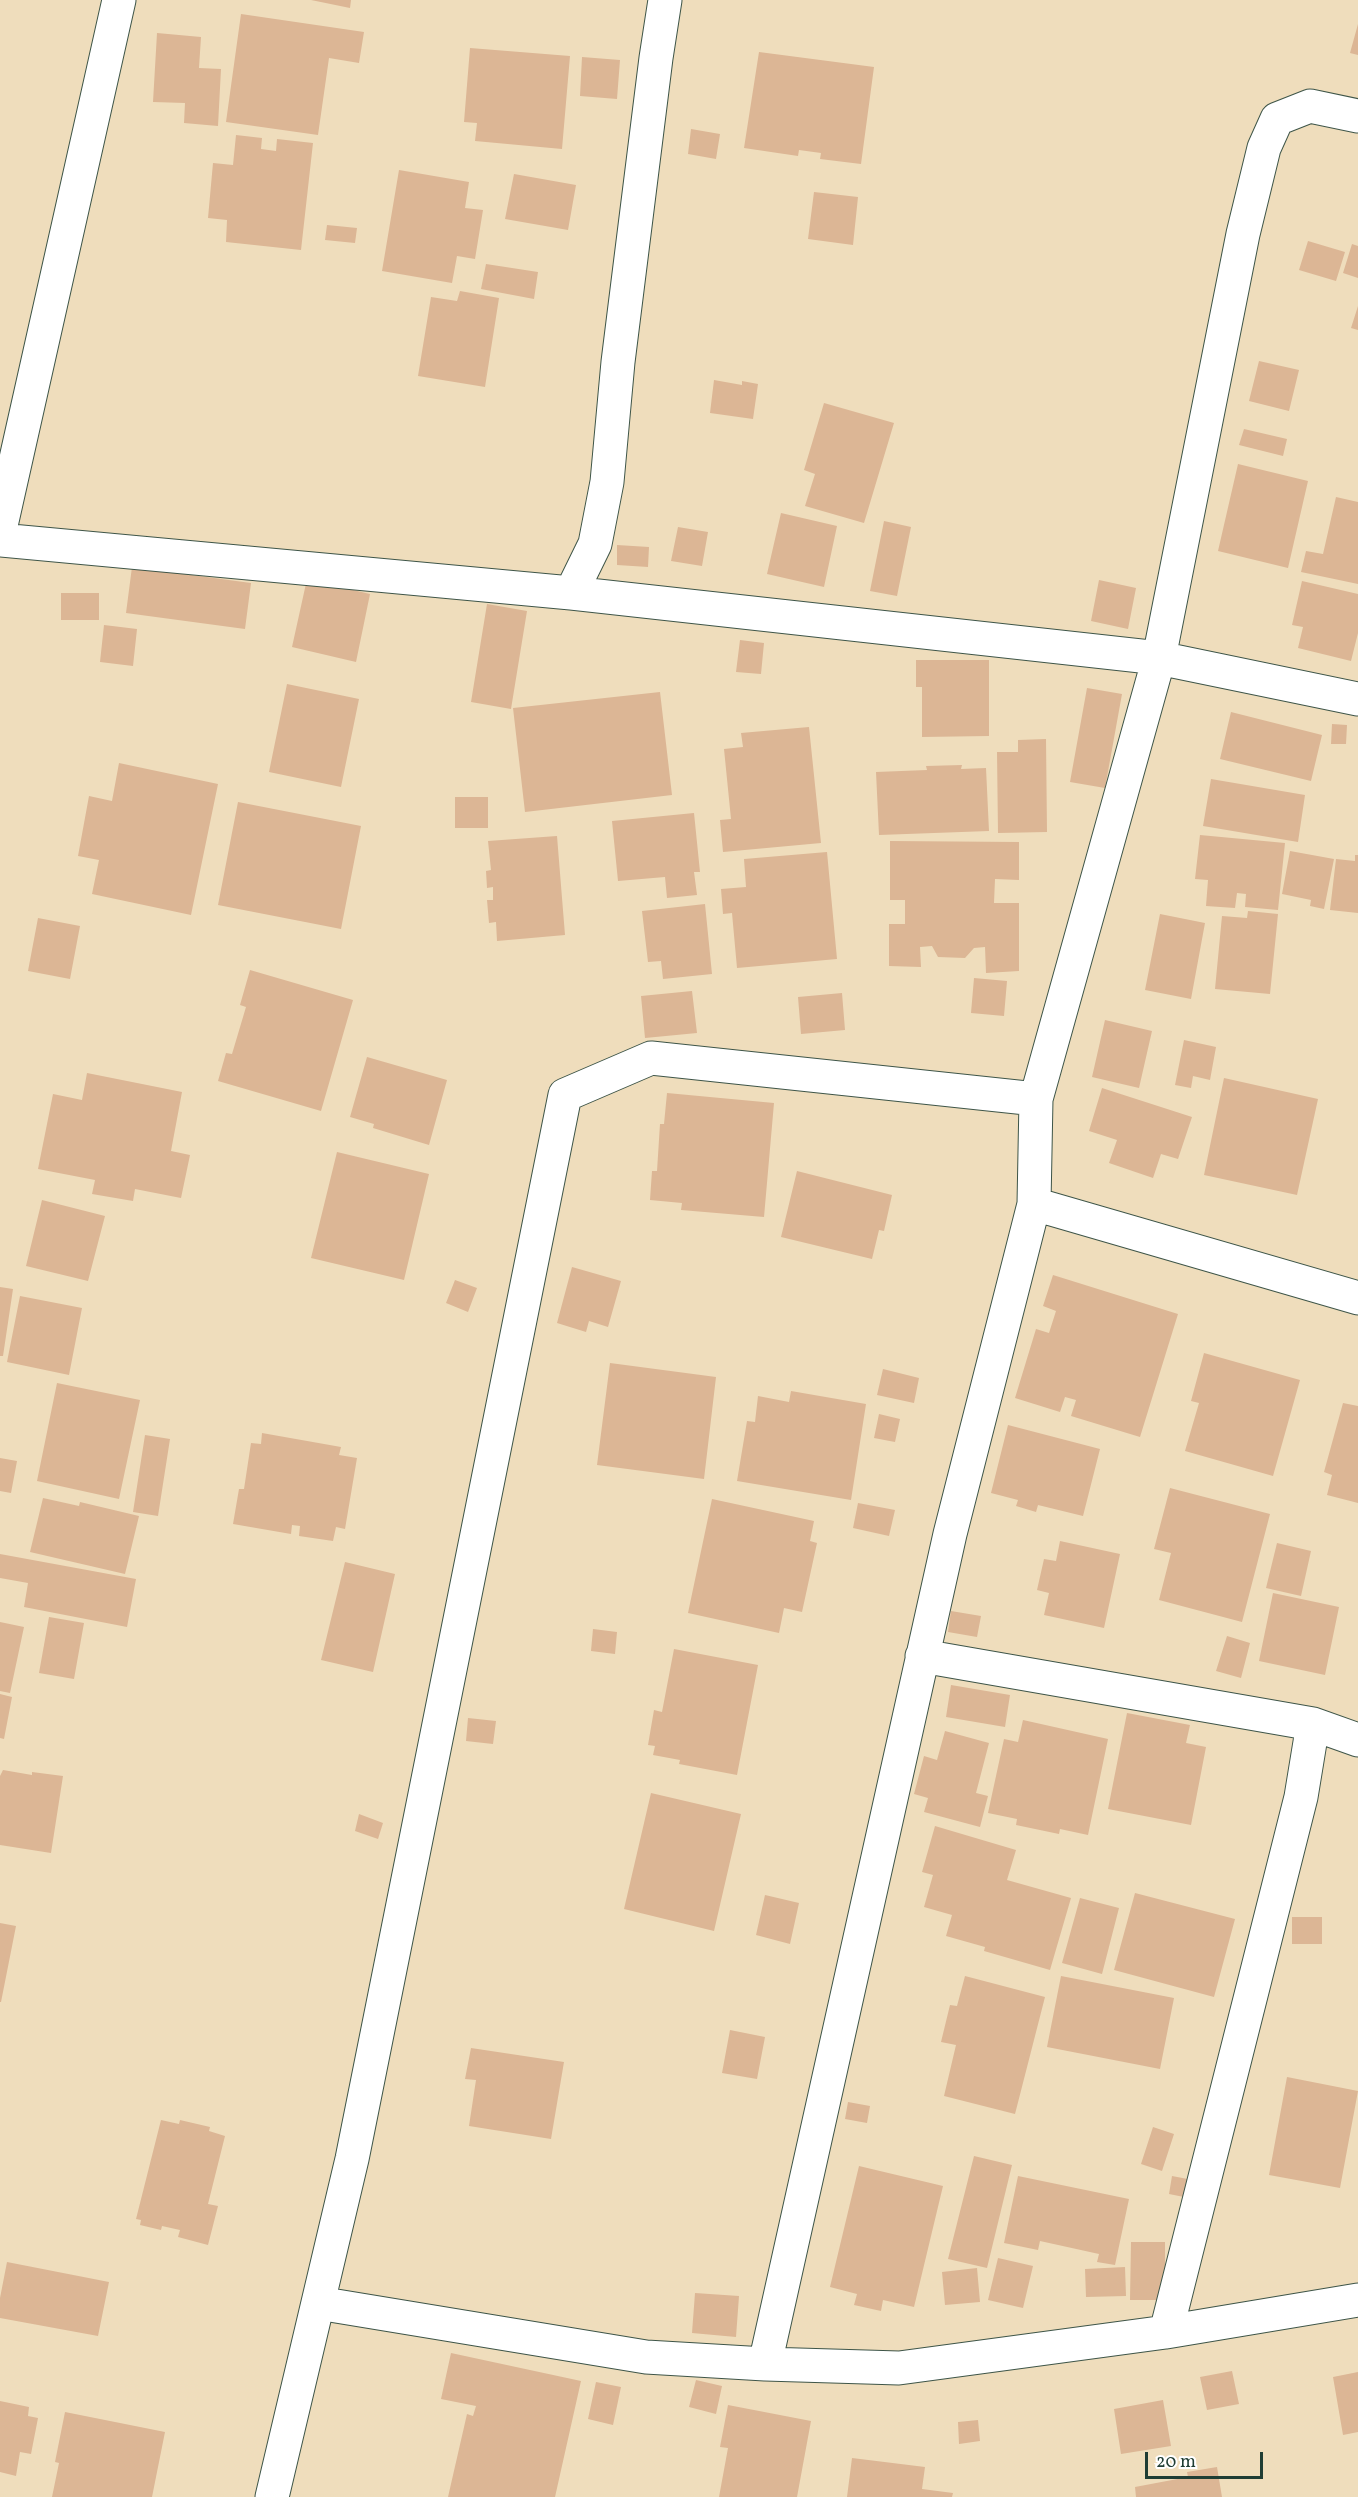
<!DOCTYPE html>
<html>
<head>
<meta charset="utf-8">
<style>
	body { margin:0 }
	#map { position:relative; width:1358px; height:2497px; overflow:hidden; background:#efddbc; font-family:Vollkorn,serif }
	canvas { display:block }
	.scale { position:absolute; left:1145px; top:2452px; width:118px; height:27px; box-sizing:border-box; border:3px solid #1f3d34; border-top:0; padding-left:8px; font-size:18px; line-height:21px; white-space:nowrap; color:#1f3d34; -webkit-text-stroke:4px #fff; paint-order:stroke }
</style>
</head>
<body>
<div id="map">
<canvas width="1358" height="2497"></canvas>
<div class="scale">20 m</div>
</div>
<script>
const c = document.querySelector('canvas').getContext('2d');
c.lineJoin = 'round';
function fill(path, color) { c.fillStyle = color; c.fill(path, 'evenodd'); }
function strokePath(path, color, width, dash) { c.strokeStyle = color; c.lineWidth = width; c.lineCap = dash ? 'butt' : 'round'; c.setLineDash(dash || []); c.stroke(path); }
const building = new Path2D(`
	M311 0H351L350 8Z
	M241 14 364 32 359 63 329 58 318 135 226 122Z
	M1358 24V55L1350 53Z
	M157 33 201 37 199 68 221 69 218 126 184 123 185 103 153 102Z
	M470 48 570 56 562 149 475 141 477 123 464 122Z
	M759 52 874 67 861 164 820 159 821 153 799 150 798 156 744 148Z
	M582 57 620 60 617 99 580 96Z
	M691 129 720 134 716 159 688 154Z
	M236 135 262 138 261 149 276 151 277 139 313 143 301 250 226 242 227 220 208 218 213 163 233 165Z
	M399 170 469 182 465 208 483 210 475 259 457 256 452 283 382 271Z
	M514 174 576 185 568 230 505 219Z
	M814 192 858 197 853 245 808 239Z
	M327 225 357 228 355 243 325 240Z
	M1308 241 1345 252 1336 281 1299 270Z
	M1352 244 1358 246V278L1343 273Z
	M486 264 538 272 534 299 481 289Z
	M460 291 499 298 485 387 418 376 431 297 457 301Z
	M1358 306V330L1351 328Z
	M1259 361 1299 370 1289 411 1249 401Z
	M714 380 742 385V381L758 384 753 419 710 413Z
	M824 403 894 423 864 523 805 506 815 474 804 470Z
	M1244 429 1287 439 1283 456 1239 445Z
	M1238 464 1308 481 1288 568 1218 551Z
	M1336 497 1358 502V584L1301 572 1306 551 1323 554Z
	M781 513 837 526 824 587 767 574Z
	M884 521 911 527 897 596 870 591Z
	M678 527 708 532 702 566 671 561Z
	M617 545 649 547 648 567 617 565Z
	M132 567 251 583 245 629 126 613Z
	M307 579 370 594 356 662 292 647Z
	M1099 580 1136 588 1128 629 1091 621Z
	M1302 581 1358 594V633L1351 661 1298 648 1303 627 1292 625Z
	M61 593H99V620H61Z
	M487 604 527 611 511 709 471 702Z
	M104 625 137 629 133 666 100 662Z
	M740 640 764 643 761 674 736 672Z
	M916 660H989V736L922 737V687H916Z
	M287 684 359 699 341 787 269 772Z
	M1087 688 1122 694 1105 788 1070 782Z
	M660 692 672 795 525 812 513 708Z
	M1231 712 1322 735 1311 781 1220 759Z
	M1332 724 1347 725 1346 744H1331Z
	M809 727 821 843 723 852 720 820 731 819 724 749 743 747 741 733Z
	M1046 739 1047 832 998 833 997 752H1018V740Z
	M119 763 218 784 191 915 92 894 99 860 78 856 89 796 112 801Z
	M962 765 961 769 986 768 989 831 879 835 876 772 927 770 926 766Z
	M1211 779 1305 795 1298 842 1203 826Z
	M455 797H488V828H455Z
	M238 802 361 826 341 929 218 905Z
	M694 813 700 872H694L697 895 667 898 665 877 618 881 612 821Z
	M1200 835 1285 843 1278 910 1245 907 1246 894 1237 893 1235 908 1206 906 1208 880 1195 879Z
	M557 836 565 935 497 941 496 922 489 923 487 900H493V887L487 888 486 871 491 870 488 841Z
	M890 841 1019 842V880L995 879 994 903H1019V971L986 973 985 947 974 948 965 958 938 957 932 946 920 947 921 967 889 966V924H905V900H890Z
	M1290 851 1334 859 1324 909 1310 906 1311 900 1282 894Z
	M827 852 837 959 737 968 732 913 723 914 721 889 746 887 744 859Z
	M1355 855H1358V913L1330 910 1336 859 1355 861Z
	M705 904 712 974 663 979 661 961 648 962 642 911Z
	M1248 911 1278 914 1270 994 1215 989 1222 916 1247 918Z
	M1160 914 1205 923 1191 999 1145 990Z
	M38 918 80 926 70 979 28 971Z
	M250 970 353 1000 321 1111 218 1081 226 1053 232 1054 246 1007 240 1005Z
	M974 978 1007 981 1004 1016 971 1013Z
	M692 991 697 1033 645 1038 641 996Z
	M842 993 845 1030 801 1034 798 997Z
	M1105 1020 1152 1031 1139 1088 1092 1077Z
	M1184 1040 1216 1047 1210 1080 1193 1076 1191 1088 1175 1085Z
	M367 1057 447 1080 429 1145 373 1128 374 1124 350 1117Z
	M87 1073 182 1092 171 1151 190 1155 181 1198 135 1189 133 1201 92 1194 95 1180 38 1169 53 1094 82 1100Z
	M1224 1078 1318 1099 1297 1195 1204 1175Z
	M1102 1088 1192 1117 1178 1159 1161 1154 1153 1178 1109 1163 1117 1140 1089 1131Z
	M667 1093 774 1103 764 1217 681 1210 682 1203 650 1200 652 1171H657L660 1124H664Z
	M337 1152 429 1174 404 1280 311 1258Z
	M797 1171 892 1195 884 1231 879 1230 872 1259 781 1237Z
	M42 1200 105 1216 88 1281 26 1266Z
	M572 1267 621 1281 608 1327 589 1321 586 1332 557 1323Z
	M1053 1275 1178 1314 1140 1437 1071 1416 1076 1400 1065 1397 1060 1412 1015 1398 1036 1329 1049 1333 1056 1311 1043 1306Z
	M455 1280 477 1288 468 1312 446 1303Z
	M0 1287 13 1289 3 1356H0Z
	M20 1296 82 1308 69 1375 7 1362Z
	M1204 1353 1300 1380 1273 1476 1185 1451 1199 1403 1191 1401Z
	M610 1363 716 1377 704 1479 597 1465Z
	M883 1369 919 1378 914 1403 877 1395Z
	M57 1383 140 1400 119 1499 37 1481Z
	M791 1391 866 1404 851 1500 737 1481 747 1421 755 1422 758 1396 789 1402Z
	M1343 1403 1358 1406V1503L1327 1495 1332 1475 1324 1472Z
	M879 1414 900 1419 895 1442 874 1438Z
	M1008 1425 1100 1449 1083 1516 1038 1505 1036 1512 1016 1506 1018 1500 991 1493Z
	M262 1433 341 1447 339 1455 357 1458 345 1529 336 1527 333 1541 299 1536 300 1526 292 1525 291 1534 233 1524 239 1489H244L251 1443 261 1444Z
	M145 1435 170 1439 158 1516 133 1512Z
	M0 1458 17 1461 11 1493 0 1491Z
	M1170 1488 1270 1514 1242 1622 1159 1600 1171 1553 1154 1549Z
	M43 1498 79 1506 80 1502 139 1516 125 1574 30 1552Z
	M712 1499 814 1521 810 1541 817 1543 802 1612 784 1608 779 1633 688 1613Z
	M858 1503 895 1510 889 1536 853 1528Z
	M1060 1541 1120 1554 1104 1628 1044 1615 1049 1593 1037 1590 1044 1559 1056 1561Z
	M1277 1543 1311 1551 1301 1596 1266 1588Z
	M0 1554 136 1579 127 1627 24 1607 28 1583 0 1578Z
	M345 1562 395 1574 373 1672 321 1660Z
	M1273 1593 1339 1607 1325 1675 1259 1661Z
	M951 1611 981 1616 977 1637 948 1632Z
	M49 1617 84 1623 74 1679 39 1673Z
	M0 1622 24 1627 10 1693 0 1691Z
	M593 1629 617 1632 615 1654 591 1651Z
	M1227 1636 1250 1643 1241 1678 1216 1671Z
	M674 1649 758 1665 737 1775 679 1764 680 1760 653 1755 655 1746 648 1745 654 1710 662 1712Z
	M951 1685 1010 1695 1005 1727 946 1717Z
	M0 1694 12 1697 4 1739 0 1738Z
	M1127 1713 1190 1725 1186 1743 1206 1747 1191 1825 1108 1809Z
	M468 1718 496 1721 493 1744 466 1741Z
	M1023 1720 1108 1739 1088 1835 1060 1829 1059 1834 1016 1825 1017 1819 988 1813 1004 1739 1018 1742Z
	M945 1731 989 1743 976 1793 988 1796 980 1827 924 1812 928 1798 914 1794 924 1756 937 1760Z
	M3 1770 32 1775V1772L63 1776 51 1853 0 1845V1776Z
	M651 1793 741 1814 714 1931 624 1909Z
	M359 1814 383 1823 378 1839 355 1831Z
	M935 1826 1016 1850 1007 1880 1071 1898 1050 1970 984 1951 985 1947 946 1936 952 1915 924 1907 933 1875 922 1872Z
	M1135 1893 1235 1919 1214 1997 1114 1970Z
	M765 1895 799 1903 790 1944 756 1935Z
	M1080 1898 1119 1908 1102 1974 1062 1963Z
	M1292 1917H1322V1944H1292Z
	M0 1923 16 1926 1 2002H0Z
	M965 1976 1045 1997 1015 2114 944 2096 956 2045 941 2042 950 2005 957 2006Z
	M1061 1976 1174 1998 1160 2069 1047 2047Z
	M730 2030 765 2037 757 2079 722 2073Z
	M471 2048 564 2062 551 2139 469 2126 476 2080 465 2079Z
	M1287 2077 1358 2091 1340 2188 1269 2175Z
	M848 2102 870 2106 867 2123 845 2119Z
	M161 2120 179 2124 180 2120 210 2127 209 2131 225 2136 208 2204 218 2206 208 2245 178 2237 180 2230 162 2226 161 2230 140 2225 141 2220 136 2219Z
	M1153 2127 1174 2134 1162 2171 1141 2164Z
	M974 2156 1012 2165 987 2268 948 2259Z
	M859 2166 943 2186 914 2307 883 2300 881 2311 854 2305 857 2294 830 2287Z
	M1018 2176 1129 2199 1115 2265 1097 2262 1099 2254 1040 2241 1038 2250 1004 2243Z
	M1172 2176 1198 2181 1194 2199 1169 2194Z
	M1131 2242H1165V2266H1172V2300H1130Z
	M998 2258 1033 2266 1023 2308 988 2300Z
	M7 2262 109 2282 98 2336 0 2318V2298Z
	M1125 2267 1126 2296 1086 2297 1085 2269Z
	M977 2268 980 2302 945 2305 942 2272Z
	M695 2293 739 2296 736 2337 692 2333Z
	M451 2353 581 2381 555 2497H448L467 2414 473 2416 476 2406 441 2399Z
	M1232 2371 1239 2404 1207 2410 1200 2377Z
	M1358 2372V2432L1343 2435 1333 2377Z
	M696 2380 722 2386 716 2414 689 2407Z
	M596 2382 621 2387 613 2425 588 2419Z
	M1163 2400 1171 2446 1121 2454 1114 2409Z
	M0 2401 29 2407 28 2416 38 2418 31 2454 20 2452 16 2476 0 2472Z
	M728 2405 811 2421 797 2497H719L728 2448 720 2447Z
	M65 2412 165 2432 152 2497H52L59 2463 55 2462Z
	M978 2420 980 2441 959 2444 958 2422Z
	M852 2458 925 2467 922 2489 953 2493 952 2497H847Z
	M1217 2467 1222 2497H1136L1135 2487 1188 2477 1187 2472Z`);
const minor = new Path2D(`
	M0 530 119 0
	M0 540 571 593 1159 658 1358 699
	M571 593 595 544 607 482 618 362 656 58 665 0
	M1034 1204 1358 1298
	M922 1656 1313 1724 1358 1740
	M318 2303 646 2357 765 2364 899 2368 1166 2332 1358 2300
	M1166 2332 1301 1797 1313 1724
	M765 2364 950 1534 1034 1204 1036 1099 1159 658 1243 234 1264 148 1277 119 1310 106 1358 116
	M272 2497 352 2159 565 1095 651 1058 1036 1099`);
fill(building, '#dcb695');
strokePath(minor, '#3e5548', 35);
strokePath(minor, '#fff', 33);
</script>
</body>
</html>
